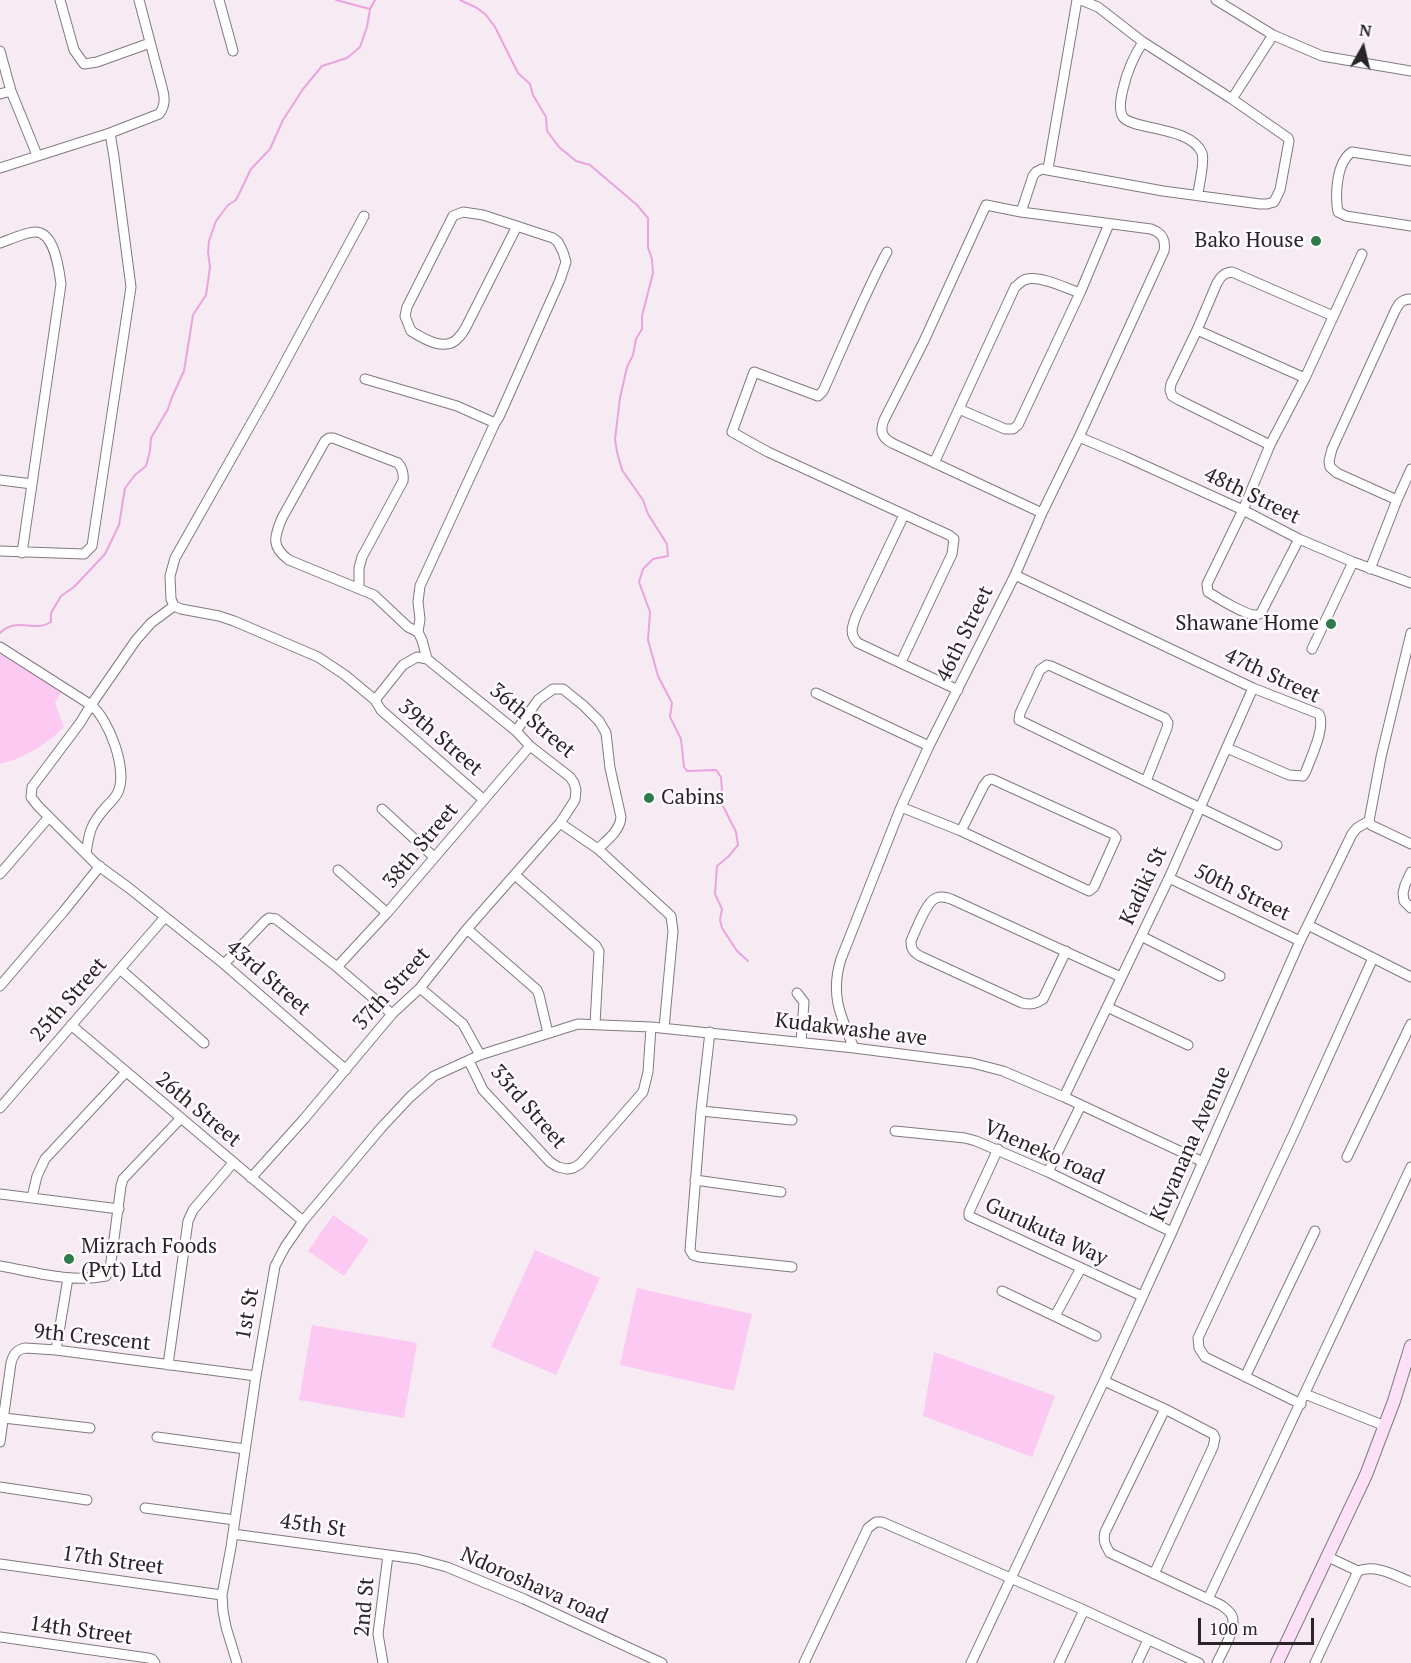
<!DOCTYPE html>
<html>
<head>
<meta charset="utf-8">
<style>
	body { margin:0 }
	#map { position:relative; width:1411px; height:1663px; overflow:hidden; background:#f6ebf3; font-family:"PT Serif",serif }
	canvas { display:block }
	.north { position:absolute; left:1333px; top:18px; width:60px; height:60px; -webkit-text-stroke:4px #fffbfe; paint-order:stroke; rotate:8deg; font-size:16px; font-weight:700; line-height:24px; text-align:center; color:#282427 }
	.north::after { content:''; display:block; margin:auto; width:21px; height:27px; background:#282427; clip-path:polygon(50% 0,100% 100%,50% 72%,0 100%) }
	.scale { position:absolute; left:1198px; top:1618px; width:116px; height:27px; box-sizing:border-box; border:3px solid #282427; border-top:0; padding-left:8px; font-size:18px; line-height:21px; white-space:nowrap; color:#282427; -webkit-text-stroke:4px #fffbfe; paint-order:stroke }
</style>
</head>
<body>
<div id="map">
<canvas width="1411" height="1663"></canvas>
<div class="north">N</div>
<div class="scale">100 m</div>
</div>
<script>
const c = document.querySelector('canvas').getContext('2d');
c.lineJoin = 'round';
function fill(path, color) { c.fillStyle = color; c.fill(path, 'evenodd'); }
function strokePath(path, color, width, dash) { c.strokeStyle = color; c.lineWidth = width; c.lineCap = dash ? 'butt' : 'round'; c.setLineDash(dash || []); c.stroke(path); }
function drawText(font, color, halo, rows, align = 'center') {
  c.font = font + ' "PT Serif",serif'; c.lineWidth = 5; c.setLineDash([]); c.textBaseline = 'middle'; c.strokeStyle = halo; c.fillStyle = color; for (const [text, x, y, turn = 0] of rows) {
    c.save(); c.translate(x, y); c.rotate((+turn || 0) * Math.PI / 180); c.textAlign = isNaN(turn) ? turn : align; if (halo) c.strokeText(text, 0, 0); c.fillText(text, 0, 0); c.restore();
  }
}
const green = new Path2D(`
	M0 651 59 685 61 693 55 703 64 727C47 744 23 759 0 764Z
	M333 1215 369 1240 344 1276 308 1251Z
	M535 1250 600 1278 556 1375 491 1347Z
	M637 1288 752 1314 734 1391 620 1365Z
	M312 1325 417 1343 404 1418 299 1400Z
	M934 1352 1055 1396 1032 1457 923 1416Z`);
const stream = new Path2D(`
	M336 0 370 9
	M460 0 477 8 486 15 495 27 518 73 530 84 533 95 546 117 547 131 559 147 576 161 590 165 637 205 648 218V248L652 259 653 273 642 316V329L636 339 633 355 627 367 620 398 615 439 617 452 622 470 643 500 648 514 667 544 668 556 653 559 643 569 639 582 650 612 648 640 658 676 672 703 670 717 681 739 684 767 687 771 716 770 721 777 722 791 721 802 736 832 738 845 729 856 717 866 715 894 722 909 720 920 722 928 737 951 748 961
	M0 633C16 616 35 633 51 622V613L61 596 74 587 105 554 119 525 125 488 135 475 146 466 150 451 151 438 168 409 172 397 184 371 193 315 206 295 210 267 208 252 209 241 216 221 228 205 236 200 251 169 270 149 283 120 303 89 322 66 347 58 360 47 367 27 370 9 375 0`);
const street = new Path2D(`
	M60 0 74 50 84 64 97 62 150 43
	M219 0 233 51
	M1216 0 1273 35 1322 56 1411 71
	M1143 42C1133 57 1127 72 1123 89 1121 97 1118 110 1123 117 1132 130 1191 126 1202 153 1205 162 1199 184 1198 194
	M0 51 11 91
	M0 94 11 91 37 155
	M1232 99 1273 35
	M1411 161 1352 152C1336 162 1335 196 1338 212L1346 216 1411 226
	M0 168 110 133 159 114C165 107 165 99 163 91L139 0
	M1048 169 1077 0
	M1021 212 1033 176 1036 172 1042 169 1163 191 1260 204H1267L1274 202 1280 190 1289 141 1288 138 1232 99 1143 42 1098 7 1081 0
	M364 216 269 392 175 558 170 576 171 599 174 606 181 609 219 616 234 621 318 657 345 675 375 700
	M0 243C9 240 28 231 36 232 55 233 59 270 61 284L22 553
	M887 252C863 297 844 345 823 391L818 396 754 372 732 432 768 452 949 535 954 539 952 554 901 662
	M1197 330 1305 378
	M365 379 457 406 495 423
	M959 409 1005 429H1013L1018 425 1080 293 1109 224
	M1079 437 1124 456 1243 510 1299 539 1353 562 1411 583
	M1270 445 1179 400 1172 396 1170 390 1171 384 1197 330 1217 283C1221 276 1224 273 1232 272L1333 316
	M934 463 1015 287C1019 284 1022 280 1027 279 1041 276 1066 288 1080 293
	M0 480 32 484
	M1397 500 1337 473 1330 467 1329 461 1332 449 1395 311C1399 303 1402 299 1411 299
	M904 515 856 616C852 627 849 634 858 643L958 690
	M1299 539 1261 613C1259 614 1258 615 1256 615 1247 616 1216 597 1208 592L1207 584 1243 510 1270 445 1305 378 1362 254
	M0 551 84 554 92 546 131 287 114 157 110 133
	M1370 569 1397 500 1411 469
	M1015 575 1253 688 1319 714C1326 727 1311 757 1306 771L1303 776 1289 775 1227 748
	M359 588V568L362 557 403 481C404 474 403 469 398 463L333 438H329L325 441 282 518C274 537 271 547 289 560L374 595 408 627 418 632
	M0 647 91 705 80 723 32 787 31 797 38 806 96 864 129 888 224 964 346 1070
	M1312 649 1353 562
	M427 659 417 657 403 665 375 700 381 710 484 800
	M816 693 929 746
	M516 731 538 700 553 689H563L584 706 599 721 606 733 610 768 621 817C620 831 607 840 598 849
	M1146 781 1167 728 1168 723 1165 718 1051 666 1047 665 1040 670 1020 713 1019 720 1277 845
	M901 807 961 831 1089 891 1094 887 1116 838 1113 834 992 779 988 780 984 785 961 831
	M382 809 434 857
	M1369 821 1371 825 1411 844
	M560 823 598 849 671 916 673 931 664 1028
	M86 854C89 831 91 824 106 807 110 803 116 797 118 792 128 770 109 719 91 705L136 640 151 623 174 606
	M338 870 387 913
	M1411 872 1405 885 1403 893 1404 901 1411 908
	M0 874 49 817
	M515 875 596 946 599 951 595 1024
	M1169 878 1300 941
	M1308 925 1411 977
	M467 929 537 990 539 995 548 1033
	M1141 936 1220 976
	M1066 951 1043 999C1036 1004 1031 1005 1022 1003L920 956C913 952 911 949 911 941 916 930 926 902 936 898 941 896 946 897 951 899L1121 977
	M224 964 265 921 269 918 276 919 337 967 392 1014
	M337 967 387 913 530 746
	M120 969 204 1043
	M0 986 64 911 100 866
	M420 988 463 1024 480 1055
	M797 993 804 1002 801 1042
	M1107 1007 1188 1045
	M71 1025 303 1221
	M710 1032 701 1111 690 1250 693 1255 699 1257 792 1267
	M854 1048C840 1015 830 994 841 959L901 807 929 746 1015 575 1042 513 1079 437 1164 251C1166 239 1162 233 1151 229L1021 212 986 205 924 341 884 420C879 432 883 439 894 444L1042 513
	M469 1061 483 1090 550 1162 558 1167 567 1169 573 1168 580 1164 643 1092 648 1072 651 1027
	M1064 1097 1169 878 1253 688
	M0 1108 165 917
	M701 1111 792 1120
	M895 1131 965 1138 976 1141 1048 1172 1172 1232
	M998 1149 969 1212V1216L1142 1296
	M1347 1157 1411 1024
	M1048 1172 1081 1105
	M251 1178 304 1119 392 1014 420 988 467 929 560 823 575 800 576 790 574 783 570 777 530 746 516 731 427 659 422 640 418 632 420 619 418 602 420 586 495 423 499 417 560 280 566 262 563 252 558 242 553 238 483 215 463 212 453 216 407 307 405 316 411 331C424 339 446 353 459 337 462 334 465 329 467 325L517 226
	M695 1180 781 1192
	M0 1194 119 1209
	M32 1197 37 1176 45 1159 126 1072
	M0 1266C34 1272 71 1283 106 1276L110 1269 121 1186 123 1179 181 1118
	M1002 1291 1096 1336
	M1055 1316 1081 1268
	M56 1350 68 1278
	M168 1365 188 1221 193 1210 233 1163
	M1245 1377 1315 1231
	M1104 1381 1165 1409 1213 1434 1215 1438 1213 1447 1154 1574
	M1305 1394 1385 1426
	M1301 1404 1205 1357 1199 1348 1198 1338 1293 1135 1373 958
	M1165 1409 1105 1532C1103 1541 1105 1545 1110 1553L1221 1605C1225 1608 1230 1611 1232 1616 1237 1628 1222 1652 1217 1663
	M4 1418 90 1428
	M157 1437 245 1449
	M0 1442 11 1363C13 1355 16 1350 25 1348L56 1350 256 1376
	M0 1487 87 1500
	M145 1508 235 1520
	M233 1534 388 1555 417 1559 447 1567 524 1599 662 1663
	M1328 1557 1358 1571
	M0 1564 222 1595
	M1208 1599 1411 1167
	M0 1637 148 1658 152 1659 155 1663
	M237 1663 226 1627 223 1611 222 1595 231 1547 256 1376 275 1266 285 1247 303 1221 381 1128 410 1097 434 1076 480 1055 578 1024 651 1027 854 1048 972 1063 1003 1071 1064 1097 1203 1162
	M383 1663 378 1634 388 1555
	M804 1663 868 1528 876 1522H882L1084 1610 1199 1663
	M971 1663 1104 1381 1172 1232 1300 941 1352 834 1357 828 1369 821 1381 757 1411 633
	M1059 1663 1084 1610
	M1137 1663 1148 1640
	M1315 1663 1358 1571C1376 1564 1394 1575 1411 1582`);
const secondary = new Path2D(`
	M1277 1663 1366 1475 1394 1401 1411 1346`);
const markers = [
	[1316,241,6,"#2e7b4a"],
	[1331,624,6,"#2e7b4a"],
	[649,798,6,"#2e7b4a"],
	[69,1259,6,"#2e7b4a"]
];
const poiNames = [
	["Bako House",1304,241],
	["Shawane Home",1319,624],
	["Cabins",661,798,"left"],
	["Mizrach Foods",81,1247,"left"],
	["(Pvt) Ltd",81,1271,"left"]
];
const streetNames = [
	["48th Street",1252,496,26],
	["46th Street",965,634,-64],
	["47th Street",1272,676,25],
	["36th Street",532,721,40],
	["39th Street",440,738,41],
	["38th Street",421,846,-50],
	["Kadiki St",1144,886,-65],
	["50th Street",1242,893,26],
	["43rd Street",268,978,41],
	["37th Street",392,989,-48],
	["25th Street",69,1000,-49],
	["Kudakwashe ave",851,1030,7],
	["33rd Street",528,1107,49],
	["26th Street",198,1110,40],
	["Kuyanana Avenue",1191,1144,-66],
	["Vheneko road",1044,1153,24],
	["Gurukuta Way",1046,1232,25],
	["1st St",248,1314,-80],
	["9th Crescent",92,1338,6],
	["45th St",313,1526,8],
	["17th Street",113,1561,8],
	["Ndoroshava road",534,1586,24],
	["2nd St",365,1607,-85],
	["14th Street",81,1631,8]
];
fill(green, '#fcc9f3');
strokePath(stream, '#eaa3de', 2);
strokePath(street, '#827880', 11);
strokePath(secondary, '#827880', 14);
strokePath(street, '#fff', 9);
strokePath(secondary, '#fce0f8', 12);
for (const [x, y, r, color] of markers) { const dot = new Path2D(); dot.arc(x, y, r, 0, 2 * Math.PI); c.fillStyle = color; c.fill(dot); strokePath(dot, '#fffbfe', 2); }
drawText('21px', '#282427', '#fffbfe', poiNames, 'right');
drawText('21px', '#282427', '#fffbfe', streetNames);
</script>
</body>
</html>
